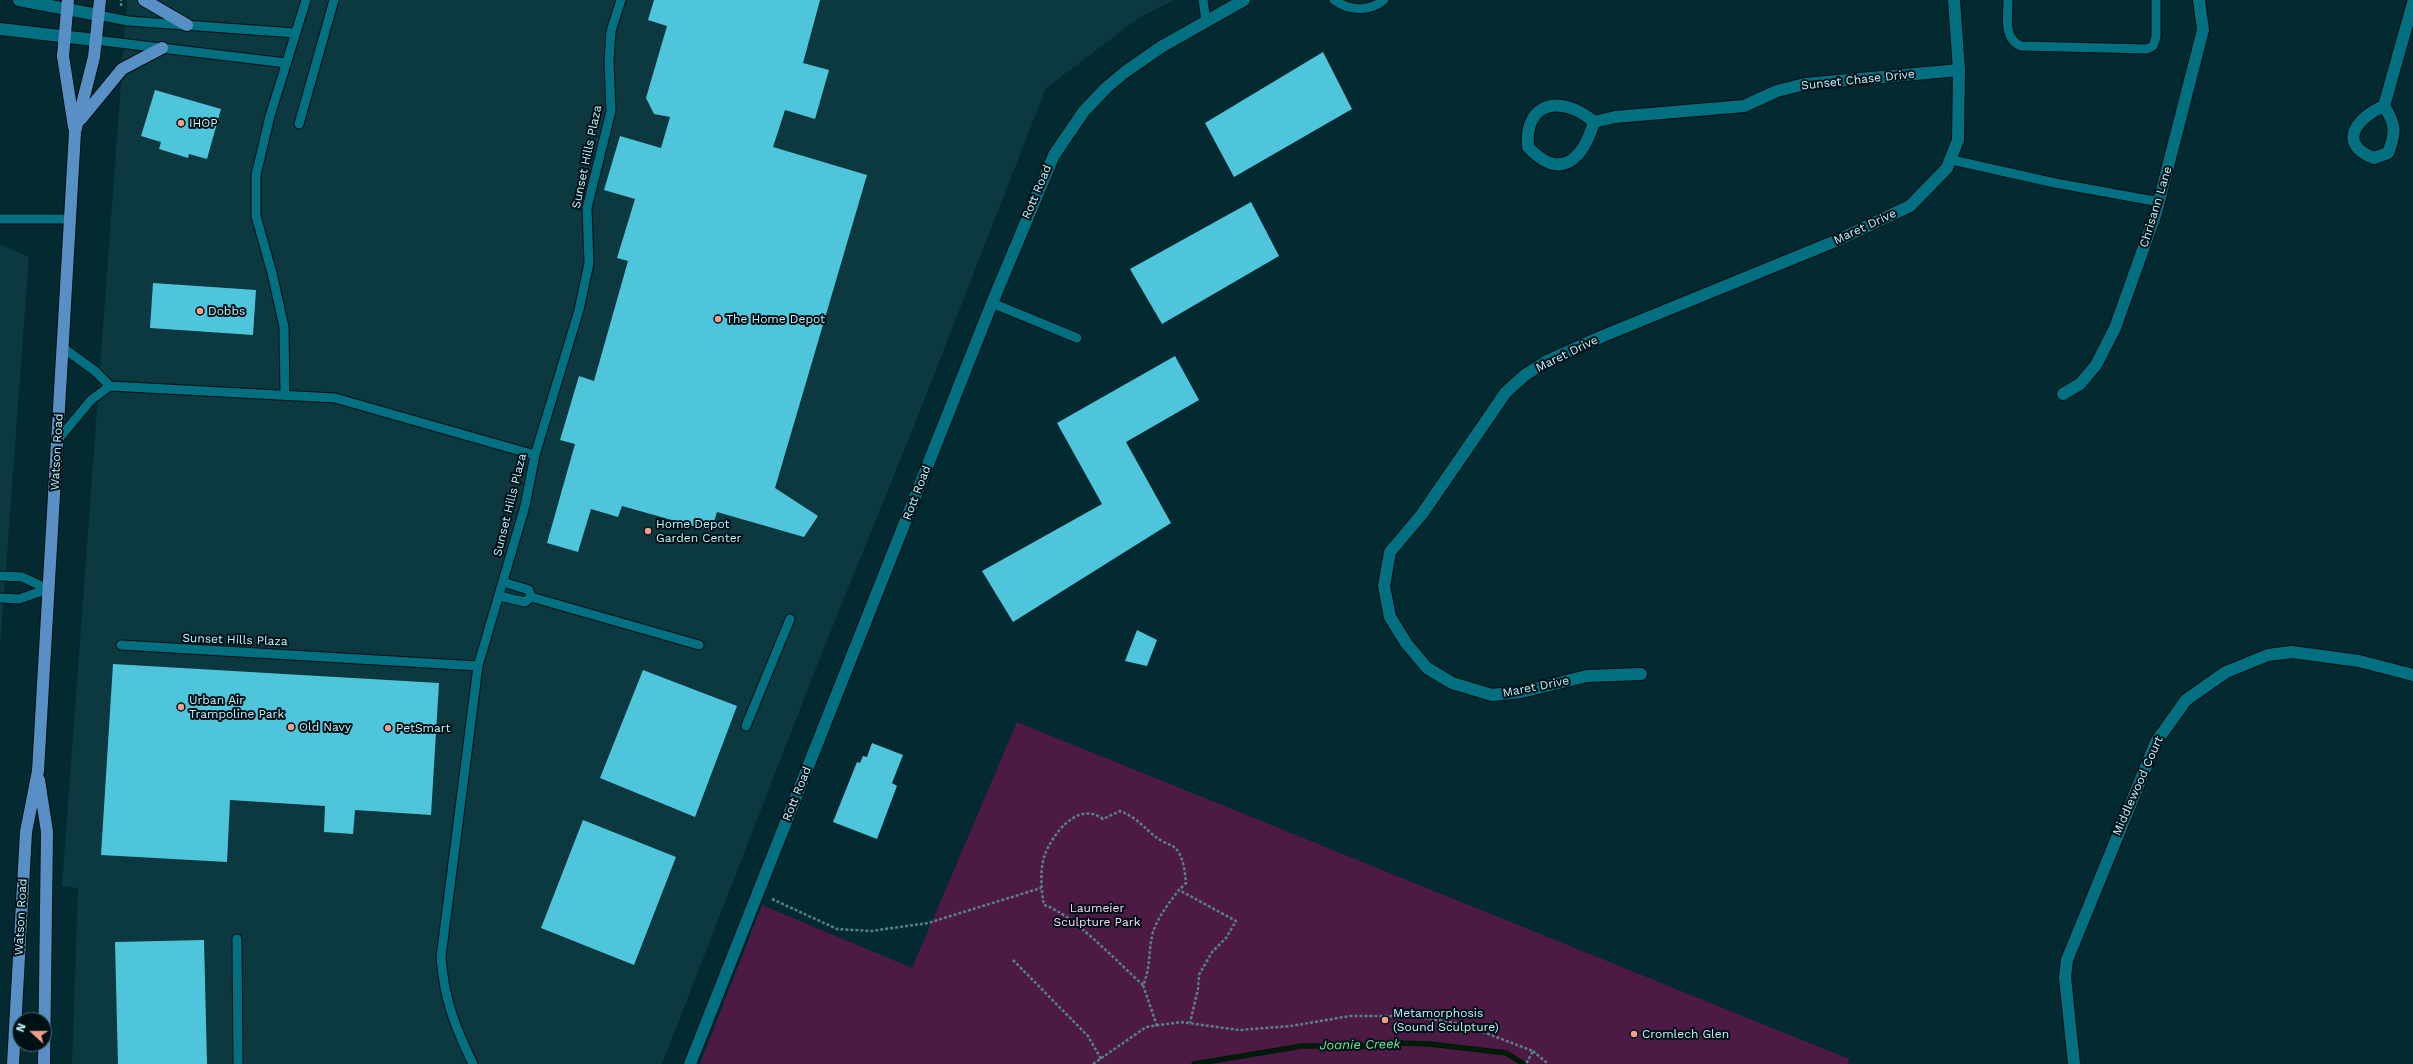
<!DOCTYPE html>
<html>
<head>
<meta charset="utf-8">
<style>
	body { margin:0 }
	#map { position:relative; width:2413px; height:1064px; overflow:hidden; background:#032a31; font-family:"Work Sans",sans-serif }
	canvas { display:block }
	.north { position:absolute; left:12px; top:1012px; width:40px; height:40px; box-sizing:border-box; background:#001116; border:1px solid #4d6b73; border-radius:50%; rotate:291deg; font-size:11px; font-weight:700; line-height:16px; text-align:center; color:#c0f3ff }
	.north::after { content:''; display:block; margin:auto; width:14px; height:18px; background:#f49e8a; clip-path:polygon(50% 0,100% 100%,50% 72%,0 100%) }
</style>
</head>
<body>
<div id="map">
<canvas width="2413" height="1064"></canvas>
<div class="north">N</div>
</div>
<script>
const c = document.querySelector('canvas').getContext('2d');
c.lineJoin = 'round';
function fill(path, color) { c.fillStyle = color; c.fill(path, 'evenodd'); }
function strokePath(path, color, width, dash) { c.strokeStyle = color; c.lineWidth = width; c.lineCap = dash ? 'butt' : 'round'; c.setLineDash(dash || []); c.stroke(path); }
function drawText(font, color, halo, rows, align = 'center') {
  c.font = font + ' "Work Sans",sans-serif'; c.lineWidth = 4; c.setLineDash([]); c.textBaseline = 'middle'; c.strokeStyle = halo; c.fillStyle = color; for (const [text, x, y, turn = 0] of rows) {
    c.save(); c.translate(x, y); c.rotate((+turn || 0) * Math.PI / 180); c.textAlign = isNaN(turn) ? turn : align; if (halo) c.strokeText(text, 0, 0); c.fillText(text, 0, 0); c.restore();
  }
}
const built = new Path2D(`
	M127 0H1174L1140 17 1046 88 912 431 823 650 662 1064H72L78 888 62 886Z
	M0 244 29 257 0 649Z`);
const green = new Path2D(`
	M1017 722 1849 1059 1848 1064H700L762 905 912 968Z`);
const stream = new Path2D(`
	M1194 1064 1302 1046H1382L1396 1043 1430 1044 1506 1053 1524 1064`);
const building = new Path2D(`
	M654 0H820L803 63 829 70 815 119 785 110 773 147 867 175 775 488 818 516 804 537 717 512 711 531 622 506 618 517 591 509 578 552 547 543 575 444 560 440 579 376 594 381 628 261 617 258 635 199 604 190 620 136 661 148 670 117 654 114 646 98 667 26 648 20Z
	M1323 52 1352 109 1234 177 1205 123Z
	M155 90 221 109 207 159 189 154 188 158 159 149 161 142 141 136Z
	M1251 202 1279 256 1162 324 1130 269Z
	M153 283 256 290 253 335 150 328Z
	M1175 356 1199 400 1126 442 1171 523 1013 622 982 571 1102 504 1057 423Z
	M1137 630 1157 640 1147 666 1125 661Z
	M113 664 439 683 431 815 355 810 353 834 324 832 325 806 230 800 227 862 101 855Z
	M643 670 737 706 695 817 600 778Z
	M872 743 903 755 892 783 897 786 877 839 833 822 857 762 860 763 863 756 867 757Z
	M583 820 676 857 634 965 541 928Z
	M204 940 207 1064H118L115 942Z`);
const path = new Path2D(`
	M121 6V0
	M772 899 837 929 871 931 928 923 1041 888
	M1013 960 1088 1036 1101 1059
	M1143 985C1119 964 1073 914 1044 905 1041 890 1040 872 1044 857 1052 834 1078 800 1103 819L1120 811C1141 819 1146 832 1162 841 1169 845 1175 845 1179 853 1184 862 1185 873 1186 883L1179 890
	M1157 1026 1143 985C1151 968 1148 950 1153 932 1158 917 1169 903 1179 890L1236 921 1226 938 1212 952 1199 975 1198 989 1190 1023
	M1533 1051 1548 1064
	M1093 1064 1146 1027 1181 1022 1239 1030 1291 1026 1350 1016H1412L1462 1024 1533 1051 1526 1064`);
const lane = new Path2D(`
	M1203 0 1206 21
	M1334 0C1350 11 1369 12 1384 0
	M2008 0C2008 17 2003 39 2021 46L2147 49 2153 46 2156 37V0
	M98 15 128 21 295 33
	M95 40 286 63
	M299 124 334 0
	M1952 160 2055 183 2160 202
	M0 219H70
	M992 303 1077 338
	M62 347 95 371 110 386
	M285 394 284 327 272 273 256 216V175L270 116 306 0
	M57 441 91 400 110 386 335 398 535 455
	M0 576 22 577 48 589
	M499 596 525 602 531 597 529 590 503 582
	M531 597 699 645
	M0 598 19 599 48 589
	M121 645 478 666 525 506 535 455 579 310 589 263 587 208 611 111 609 62 611 31 621 0
	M746 726 790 619
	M237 939 238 1064
	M473 1064C455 1027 444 999 441 957L478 666`);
const street = new Path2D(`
	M19 0 98 15
	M0 29 95 40
	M2384 106C2357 117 2336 144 2374 158L2388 153C2396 133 2396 124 2384 106L2413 3
	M1594 122C1583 159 1561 182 1528 147 1524 100 1563 95 1594 122L1615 117 1744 106 1777 91 1805 84 1959 70
	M2063 394 2080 384 2096 365 2115 328 2156 213 2203 30 2199 0
	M1641 674 1587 676 1521 692 1492 695 1452 683 1427 668 1406 643 1390 617 1384 586 1390 552 1422 514 1506 392 1525 375 1547 361 1603 336 1838 240 1910 206 1947 168 1958 140 1959 70 1954 0
	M2074 1064 2065 977 2067 960 2156 742 2186 700 2226 672 2268 655 2292 652 2359 661 2413 675`);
const secondary = new Path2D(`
	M690 1064 992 303 1054 155 1084 111 1107 87 1125 72 1161 47 1244 0`);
const primary = new Path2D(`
	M68 0 63 56 74 127
	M144 0 187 25
	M81 119 122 69 162 48
	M39 780 47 832 44 1064
	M13 1064 26 832 38 771 75 132 94 57 100 0`);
const markers = [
	[181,123,4,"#f49e8a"],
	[200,311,4,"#f49e8a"],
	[718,319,4,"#f49e8a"],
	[648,531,4,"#f49e8a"],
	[181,707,4,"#f49e8a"],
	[291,727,4,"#f49e8a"],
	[388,728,4,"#f49e8a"],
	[1385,1020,4,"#f49e8a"],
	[1634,1034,4,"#f49e8a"]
];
const streetNames = [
	["Sunset Chase Drive",1858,80,-6],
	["Sunset Hills Plaza",587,157,-78],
	["Rott Road",1037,192,-67],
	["Chrisann Lane",2156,207,-73],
	["Maret Drive",1865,227,-25],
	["Maret Drive",1567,354,-26],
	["Watson Road",57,452,-87],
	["Rott Road",917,493,-69],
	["Sunset Hills Plaza",510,505,-76],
	["Sunset Hills Plaza",235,640,2],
	["Maret Drive",1536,687,-11],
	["Middlewood Court",2138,786,-66],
	["Rott Road",797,794,-68],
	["Watson Road",21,917,-87]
];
const poiNames = [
	["IHOP",189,123],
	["Dobbs",208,311],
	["The Home Depot",726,319],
	["Home Depot",656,524],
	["Garden Center",656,538],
	["Urban Air",189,700],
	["Trampoline Park",189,714],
	["Old Navy",299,727],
	["PetSmart",396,728],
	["Metamorphosis",1393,1013],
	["(Sound Sculpture)",1393,1027],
	["Cromlech Glen",1642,1034]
];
const parkNames = [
	["Laumeier",1097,908],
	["Sculpture Park",1097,922]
];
const waterNames = [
	["Joanie Creek",1360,1045,-1]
];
fill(built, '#0c3840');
fill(green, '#4c1a45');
strokePath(stream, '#001b09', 5.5);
fill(building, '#4fc5dc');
strokePath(lane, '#031013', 11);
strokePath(street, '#031013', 14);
strokePath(secondary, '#031013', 14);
strokePath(primary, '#031013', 14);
strokePath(path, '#55818a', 2.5, [3, 2]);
strokePath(lane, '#027081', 9);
strokePath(street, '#027081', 12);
strokePath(secondary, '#027081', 12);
strokePath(primary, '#588fc5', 12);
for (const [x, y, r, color] of markers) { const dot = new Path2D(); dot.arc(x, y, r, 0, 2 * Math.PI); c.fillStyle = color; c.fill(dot); strokePath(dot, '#001116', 1.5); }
drawText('12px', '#c0f3ff', '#001116', streetNames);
drawText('12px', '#c0f3ff', '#001116', poiNames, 'left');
drawText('12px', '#fdd3f5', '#001116', parkNames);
drawText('italic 13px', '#6ce899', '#001116', waterNames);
</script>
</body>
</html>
